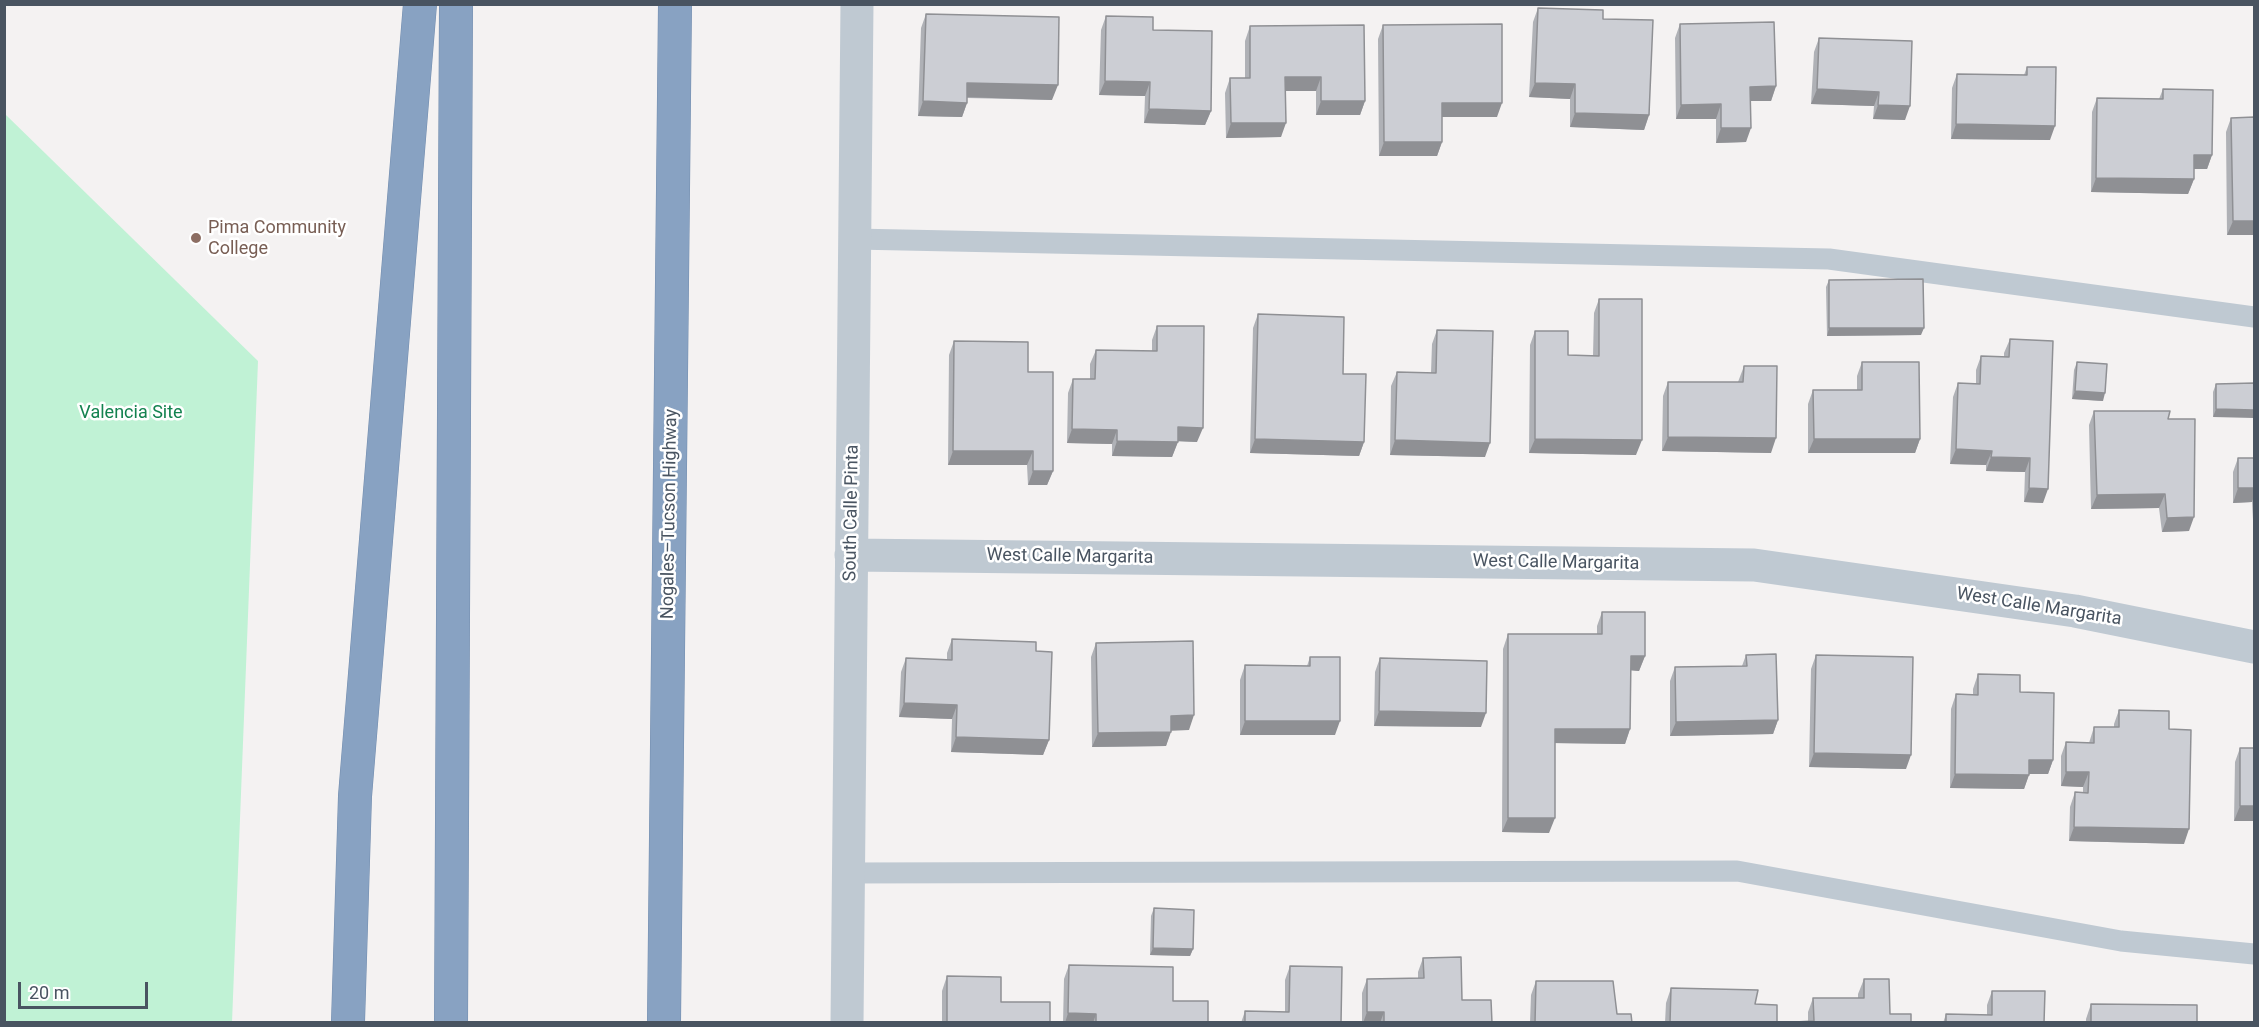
<!DOCTYPE html>
<html>
<head>
<meta charset="utf-8">
<style>
	body { margin:0 }
	#map { position:relative; width:2259px; height:1027px; overflow:hidden; background:#f4f2f2; font-family:Roboto,sans-serif }
	canvas { display:block }
	.frame { position:absolute; inset:0; border:6px solid #495461; pointer-events:none }
	.scale { position:absolute; left:18px; top:982px; width:130px; height:27px; box-sizing:border-box; border:3px solid #495461; border-top:0; padding-left:8px; font-size:18px; line-height:21px; white-space:nowrap; color:#495461; -webkit-text-stroke:4px #fff; paint-order:stroke }
</style>
</head>
<body>
<div id="map">
<canvas width="2259" height="1027"></canvas>
<div class="frame"></div>
<div class="scale">20 m</div>
</div>
<script>
const c = document.querySelector('canvas').getContext('2d');
c.lineJoin = 'round';
function fill(path, color) { c.fillStyle = color; c.fill(path, 'evenodd'); }
function strokePath(path, color, width, dash) { c.strokeStyle = color; c.lineWidth = width; c.lineCap = dash ? 'butt' : 'round'; c.setLineDash(dash || []); c.stroke(path); }
function drawText(font, color, halo, rows, align = 'center') {
  c.font = font + ' Roboto,sans-serif'; c.lineWidth = 5; c.setLineDash([]); c.textBaseline = 'middle'; c.strokeStyle = halo; c.fillStyle = color; for (const [text, x, y, turn = 0] of rows) {
    c.save(); c.translate(x, y); c.rotate((+turn || 0) * Math.PI / 180); c.textAlign = isNaN(turn) ? turn : align; if (halo) c.strokeText(text, 0, 0); c.fillText(text, 0, 0); c.restore();
  }
}
const green = new Path2D(`
	M5 114 258 361 232 1022H5Z`);
const lane = new Path2D(`
	M854 239 1829 259 2254 317
	M849 873 1737 871 2121 941 2254 954`);
const street = new Path2D(`
	M851 555 1754 565 2075 611 2254 647
	M847 1022 857 4`);
const highway = new Path2D(`
	M348 1022 355 796 420 4
	M451 1022 456 4
	M664 1022 675 4`);
const wall = new Path2D(`
	M1538 8 1603 19 1649 115 1644 130 1570 127V99L1529 97 1533 22Z
	M926 14 1052 100 967 98V103L962 117 918 116 921 28Z
	M1106 16 1153 30 1211 111 1205 125 1144 123 1145 96 1099 95 1101 30Z
	M1680 24 1776 86 1771 101H1751L1746 142 1716 143V119H1676L1675 38Z
	M1383 25 1497 117H1442V142L1437 156H1379L1378 39Z
	M1250 26 1365 101 1360 115H1316V91H1286L1281 137 1226 138 1225 93 1230 78H1245V41Z
	M1819 38 1912 41 1905 120 1873 119 1874 106 1811 104 1814 52Z
	M2027 67 2050 140 1951 139 1952 88 1957 74 2024 75Z
	M2163 89 2212 155 2207 169H2194V179L2188 194 2091 192 2092 112 2097 98 2159 99Z
	M2231 118 2254 235H2227L2226 132Z
	M1829 280 1921 335 1827 336 1826 287Z
	M1599 299 1636 455 1529 453 1530 345 1535 331 1568 355 1593 356 1594 313Z
	M1258 314 1343 374 1364 442 1359 456 1250 453 1253 328Z
	M1157 326 1197 442 1178 441 1172 457 1112 456V444L1067 443 1068 393 1073 379H1090V364L1096 350 1152 351V340Z
	M1437 330 1485 457 1390 455 1391 386 1397 372 1431 373 1432 344Z
	M2010 339 2043 503 2024 502 2025 472 1986 471V465L1950 464 1953 397 1958 383H1976V370L1981 356 2004 357V353Z
	M954 341 1028 372 1053 471 1047 485H1028L1027 465H948L949 355Z
	M1862 362 1920 439 1915 453H1808V404L1813 390H1857V376Z
	M2077 362 2103 401 2072 399 2074 370Z
	M1744 366 1771 453 1662 451 1663 396 1668 382H1738Z
	M2254 383 2213 417V392L2216 384Z
	M2094 411 2168 419 2189 531 2162 532 2159 508 2091 509 2089 425Z
	M2238 458H2254V520H2253L2252 502 2233 503V472Z
	M1602 612 1645 656 1639 671 1631 670 1630 729 1625 744 1555 743 1549 833 1502 832 1503 649 1508 634H1597V626Z
	M952 639 1036 651 1049 740 1043 755 951 752 952 719 899 717 901 672 906 658 947 660V653Z
	M1096 643 1189 730H1171L1166 746 1092 747 1091 657Z
	M1746 655 1778 720 1773 734 1670 736V681L1675 667 1742 666Z
	M1816 655 1906 769 1809 767 1811 669Z
	M1310 657 1335 735H1240V680L1245 665 1307 666Z
	M1380 658 1481 727 1374 726 1375 672Z
	M1978 674 2020 692 2053 760 2048 774H2029L2024 789 1950 788 1951 709 1956 694 1973 695V689Z
	M2119 710 2169 729 2184 844 2069 841 2070 807 2075 792 2083 793V787L2061 786V756L2066 742 2089 743 2094 727H2114V724Z
	M2240 748 2254 821H2234L2235 762Z
	M1154 908 1193 949 1190 956 1150 955 1151 916Z
	M1423 958 1462 1000 1492 1023H1362V993L1367 979 1418 978V972Z
	M1069 965 1173 1001 1208 1023H1063L1064 979Z
	M1290 966 1341 1023 1285 1012V980Z
	M947 976 1001 1002 1050 1023H942V991Z
	M1864 979 1890 1014 1911 1023 1808 1021V1012L1813 998H1858V994Z
	M1536 981 1617 1014 1632 1023H1530L1531 995Z
	M1671 988 1755 1004 1777 1023H1665L1666 1003Z
	M1992 991 2044 1023H1943L1946 1014 1987 1015V1005Z
	M2091 1004 2197 1023H2086V1019Z
	M1245 1011V1023H1241Z`);
const shadedWall = new Path2D(`
	M1285 77H1321L1316 91H1280Z
	M1105 81 1150 82 1145 96 1099 95Z
	M967 83 1058 85 1052 100 962 97Z
	M1535 83 1575 84 1570 99 1529 97Z
	M1776 86 1771 101H1745L1750 87Z
	M1817 89 1879 92 1874 106 1811 104Z
	M923 101 967 103 962 117 918 116Z
	M1321 101H1365L1360 115H1316Z
	M1442 103H1502L1497 117H1437Z
	M1721 104 1716 119H1676L1681 105Z
	M1878 105 1910 106 1905 120 1873 119Z
	M1149 109 1211 111 1205 125 1144 123Z
	M1575 113 1649 115 1644 130 1570 127Z
	M1231 123H1286L1281 137 1226 138Z
	M1956 124 2055 126 2050 140 1951 139Z
	M1721 128H1751L1746 142 1716 143Z
	M1384 142H1442L1437 156H1379Z
	M2194 155H2212L2207 169H2189Z
	M2096 178 2194 179 2188 194 2091 192Z
	M2233 221H2254V235H2227Z
	M1829 328H1924L1921 335 1827 336Z
	M2075 391 2105 393 2103 401 2072 399Z
	M2216 409 2254 410V418L2213 417Z
	M1178 427 1203 428 1197 442 1173 441Z
	M1072 429 1117 430 1112 444 1067 443Z
	M1668 437 1776 438 1771 453 1662 451Z
	M1255 439 1364 442 1359 456 1250 453Z
	M1535 439 1642 440 1636 455 1529 453Z
	M1814 439H1920L1915 453H1808Z
	M1395 440 1490 443 1485 457 1390 455Z
	M1117 441 1178 442 1172 457 1112 456Z
	M1956 449 1992 451 1986 465 1950 464Z
	M953 451H1033L1027 465H948Z
	M1991 457 2030 458 2025 472 1986 471Z
	M1033 471H1053L1047 485H1028Z
	M2029 488 2048 489 2043 503 2024 502Z
	M2238 488H2254V496L2252 502 2233 503Z
	M2165 494 2159 508 2091 509 2097 495Z
	M2194 517 2189 531 2162 532 2167 518Z
	M1631 656H1645L1639 671 1626 670Z
	M904 703 957 705 952 719 899 717Z
	M1379 711 1486 713 1481 727 1374 726Z
	M1194 715 1189 730 1166 731 1171 716Z
	M1778 720 1773 734 1670 736 1676 722Z
	M1245 721H1340L1335 735H1240Z
	M1555 729H1630L1625 744 1550 743Z
	M1171 732 1166 746 1092 747 1098 733Z
	M956 737 1049 740 1043 755 951 752Z
	M1814 753 1911 755 1906 769 1809 767Z
	M2029 760H2053L2048 774H2024Z
	M2066 772H2089L2083 787 2061 786Z
	M1955 774 2029 775 2024 789 1950 788Z
	M2240 806H2254V821H2234Z
	M1508 818H1555L1549 833 1502 832Z
	M2074 827 2189 829 2184 844 2069 841Z
	M1153 948 1193 949 1190 956 1150 955Z
	M1367 1012H1384L1380 1023H1363Z
	M1068 1013 1096 1014 1093 1023H1065Z`);
const building = new Path2D(`
	M1538 8 1603 10V19L1653 20 1649 115 1575 113V84L1535 83Z
	M926 14 1059 17 1058 85 967 83V103L923 101Z
	M1106 16 1153 17V30L1212 31 1211 111 1149 109 1150 82 1105 81Z
	M1774 22 1776 86 1750 87 1751 128H1721V104L1681 105 1680 24Z
	M1502 24V103H1442V142H1384L1383 25Z
	M1364 25 1365 101H1321V77H1285L1286 123H1231L1230 78H1250V26Z
	M1819 38 1912 41 1910 106 1878 105 1879 92 1817 89Z
	M2027 67H2056L2055 126 1956 124 1957 74 2027 75Z
	M2163 89 2213 90 2212 155H2194V179L2096 178 2097 98 2163 99Z
	M2254 117V221H2233L2231 118Z
	M1923 279 1924 328H1829V280Z
	M1599 299H1642V440L1535 439V331H1568V355L1599 356Z
	M1258 314 1344 317 1343 374H1366L1364 442 1255 439Z
	M1157 326H1204L1203 428 1178 427V442L1117 441V430L1072 429 1073 379H1095L1096 350 1157 351Z
	M1437 330 1493 331 1490 443 1395 440 1397 372 1436 373Z
	M2010 339 2053 341 2048 489 2029 488 2030 458 1991 457 1992 451 1956 449 1958 383 1980 384 1981 356 2009 357Z
	M954 341 1028 342V372H1053V471H1033V451H953Z
	M1862 362H1919L1920 439H1814L1813 390H1862Z
	M2077 362 2107 364 2105 393 2075 391Z
	M1744 366H1777L1776 438 1668 437V382H1743Z
	M2254 383V410L2216 409V384Z
	M2094 411H2170L2168 419H2195L2194 517 2167 518 2165 494 2097 495Z
	M2238 458H2254V488H2238Z
	M1602 612H1645V656H1631L1630 729H1555V818H1508V634H1602Z
	M952 639 1036 642V651L1052 652 1049 740 956 737 957 705 904 703 906 658 952 660Z
	M1193 641 1194 715 1171 716V732L1098 733 1096 643Z
	M1776 654 1778 720 1676 722 1675 667 1747 666 1746 655Z
	M1816 655 1913 657 1911 755 1814 753Z
	M1310 657H1340V721H1245V665L1310 666Z
	M1380 658 1487 661 1486 713 1379 711Z
	M1978 674 2020 675V692L2054 693 2053 760H2029V775L1955 774 1956 694 1978 695Z
	M2119 710 2169 711V729L2191 730 2189 829 2074 827 2075 792 2088 793 2089 772H2066V742L2094 743V727H2119Z
	M2240 748H2254V806H2240Z
	M1154 908 1194 910 1193 949 1153 948Z
	M1461 957 1462 1000H1491L1492 1023H1384V1012H1367V979L1424 978 1423 958Z
	M1069 965 1173 967V1001H1208V1023H1096V1014L1068 1013Z
	M1290 966 1342 967 1341 1023H1245V1011L1289 1012Z
	M947 976 1001 977V1002H1050V1023H947Z
	M1864 979H1889L1890 1014H1911V1023H1795V1022L1814 1021 1813 998H1864Z
	M1536 981H1613L1617 1014H1631L1632 1023H1535Z
	M1671 988 1758 990 1755 1004 1777 1005V1023H1670Z
	M1992 991H2045L2044 1023H1946V1014L1992 1015Z
	M2091 1004 2197 1005V1023H2091Z`);
const markers = [
	[196,238,6,"#8d6e63"]
];
const educationNames = [
	["Pima Community",208,228],
	["College",208,249]
];
const parkNames = [
	["Valencia Site",131,413]
];
const streetNames = [
	["South Calle Pinta",852,513,-89],
	["Nogales–Tucson Highway",670,514,-89],
	["West Calle Margarita",1070,557,1],
	["West Calle Margarita",1556,563,1],
	["West Calle Margarita",2039,607,9]
];
fill(green, '#c0f2d5');
strokePath(highway, '#738dae', 34);
strokePath(lane, '#bfc9d2', 21);
strokePath(street, '#bfc9d2', 33);
strokePath(highway, '#88a2c2', 33);
fill(wall, '#afb1b6');
fill(shadedWall, '#8f9094');
fill(building, '#ccced4');
strokePath(building, '#8f9094', 1.5);
for (const [x, y, r, color] of markers) { const dot = new Path2D(); dot.arc(x, y, r, 0, 2 * Math.PI); c.fillStyle = color; c.fill(dot); strokePath(dot, '#fff', 2); }
drawText('18px', '#785e54', '#fff', educationNames, 'left');
drawText('18px', '#13824f', '#fff', parkNames);
drawText('18px', '#495461', '#fff', streetNames);
</script>
</body>
</html>
